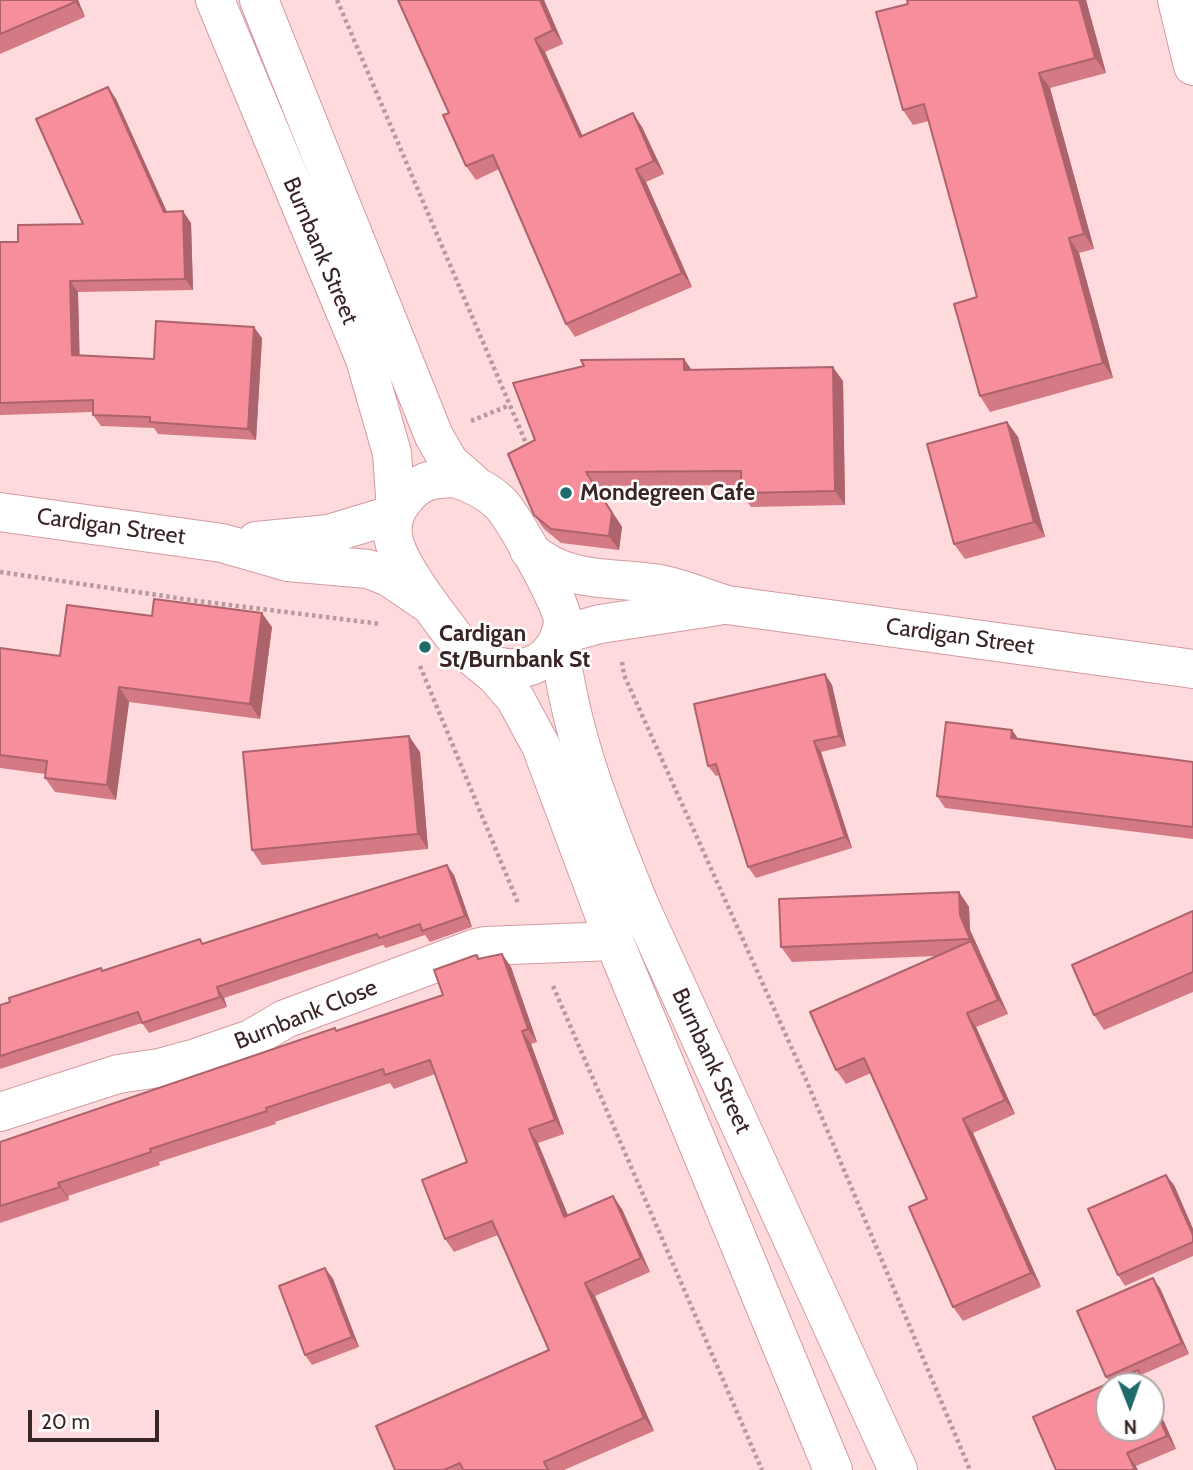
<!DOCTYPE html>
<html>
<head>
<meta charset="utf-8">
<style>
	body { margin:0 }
	#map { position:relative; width:1193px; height:1470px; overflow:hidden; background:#ffdadd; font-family:Cabin,sans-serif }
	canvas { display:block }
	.north { position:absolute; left:1095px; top:1372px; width:70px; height:70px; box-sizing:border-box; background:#fff; border:2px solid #b0a7a8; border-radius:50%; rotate:179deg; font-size:19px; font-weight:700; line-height:28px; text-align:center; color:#3a2426 }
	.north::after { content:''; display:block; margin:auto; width:24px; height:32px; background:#1f6b69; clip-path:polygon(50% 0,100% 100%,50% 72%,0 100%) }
	.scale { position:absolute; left:28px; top:1410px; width:131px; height:32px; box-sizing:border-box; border:4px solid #3a2426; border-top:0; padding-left:9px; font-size:21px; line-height:24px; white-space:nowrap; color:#3a2426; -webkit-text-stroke:5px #fff; paint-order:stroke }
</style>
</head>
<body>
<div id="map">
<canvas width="1193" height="1470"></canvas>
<div class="north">N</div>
<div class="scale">20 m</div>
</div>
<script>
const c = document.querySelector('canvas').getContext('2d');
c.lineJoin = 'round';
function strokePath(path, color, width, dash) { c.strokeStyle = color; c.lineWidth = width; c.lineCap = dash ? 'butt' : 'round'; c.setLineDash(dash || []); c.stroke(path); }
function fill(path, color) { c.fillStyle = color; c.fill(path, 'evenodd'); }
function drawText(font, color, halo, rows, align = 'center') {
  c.font = font + ' Cabin,sans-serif'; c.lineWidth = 5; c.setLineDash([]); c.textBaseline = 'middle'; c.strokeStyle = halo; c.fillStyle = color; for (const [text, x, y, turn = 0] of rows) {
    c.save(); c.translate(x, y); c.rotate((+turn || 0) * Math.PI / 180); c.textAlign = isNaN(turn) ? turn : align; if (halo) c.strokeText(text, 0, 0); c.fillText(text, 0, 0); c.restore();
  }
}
const path = new Path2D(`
	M337 0 529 450
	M471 421 510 405
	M0 572 198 601 381 624
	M622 662 624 675 807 1082 970 1470
	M420 666 518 903
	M553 986 762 1470`);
const minor = new Path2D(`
	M1177 0 1193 66
	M0 512 222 543 288 562 368 569 389 577 430 605
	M256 541 329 534 395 514
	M529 550C569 585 611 576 659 584 682 588 704 598 727 605L1193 669
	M560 635 600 624 718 606
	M0 1112 118 1074 159 1068 196 1058 251 1039 285 1019 476 948 485 946 614 941`);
const major = new Path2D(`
	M215 0 365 359 392 453 396 510
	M259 0 434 436 449 462 473 483
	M455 478C471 483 488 491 501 504 514 519 563 604 563 622 562 631 559 640 554 647 532 681 487 670 461 646 442 620 397 566 393 536 391 522 395 511 403 501 419 480 430 479 455 478Z
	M559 640C570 736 604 818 640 906L898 1470
	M473 657 495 675 515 698 541 746 614 941 833 1470`);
const wall = new Path2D(`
	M0 0H78L85 17 0 54Z
	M398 0H544L563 44 545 52 582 136 642 127 664 174 646 182 692 287 575 337 566 324 499 169 476 180 466 166 449 113Z
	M907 0H1086L1106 73 1050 88 1094 249 1079 253 1113 378 990 412 980 396 977 297 929 121 913 125 903 110 908 4Z
	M108 87 116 99 167 212 191 223 193 290 78 292 79 356 154 359 262 338 256 440 158 434 154 428 101 426 93 415V412L0 415V242H18L83 224Z
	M692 370 843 381 845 505 751 507 741 493V485L596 486 622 527 619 550 561 543 544 529 534 515Z
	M1007 422 1018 437 1045 537 965 559 954 544Z
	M152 616 272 627 260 719 129 702 116 800 55 792 45 778V774L0 768V648L60 656Z
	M825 674 832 685 846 746 821 752 852 848 756 878 748 867 719 775 716 776 708 766Z
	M1012 730 1018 739 1193 762V839L945 808 937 796Z
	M420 752 428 849 262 865 252 850Z
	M454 875 472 927 430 942 425 935 386 948 383 945 224 998 227 1007 149 1033 142 1023 0 1069V1005L200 939 203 944Z
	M959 892 969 907 970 930 1008 1014 976 1027 1015 1114 973 1133 1041 1287 963 1321 953 1307 927 1199 871 1073 846 1084 836 1070 936 956 792 962 781 947Z
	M1193 911V992L1104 1030 1094 1015Z
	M502 954 511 967 537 1042 531 1044 564 1134 538 1143 568 1215 622 1209 650 1272 595 1296 654 1431 564 1470H395L549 1350 498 1235 454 1252 445 1239 467 1162 435 1074 394 1089 390 1083 275 1122 276 1124 159 1162 160 1165 68 1196 69 1200 0 1223V1142L443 995 477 955 479 959Z
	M1174 1185 1193 1229V1256L1125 1286 1118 1275Z
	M325 1268 333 1279 359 1347 312 1365 305 1355Z
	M1160 1288 1189 1354 1141 1375 1148 1386H1109L1151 1392 1176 1449 1136 1466 1056 1470 1110 1382 1106 1377Z`);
const shadedWall = new Path2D(`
	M74 0H78L85 17Z
	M540 0H544L563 44 553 30Z
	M1079 0H1086L1106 73 1095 58Z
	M535 39 545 52 589 150 580 137Z
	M1039 73 1050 88 1094 249 1084 234Z
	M108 87 116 99 172 223 164 212Z
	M633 113 642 127 664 174 654 161Z
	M636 169 646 182 692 287 682 273Z
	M183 211 191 223 193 290 185 279Z
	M1069 238 1079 253 1113 378 1103 363Z
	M70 281 78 292 80 367 72 355Z
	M254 327 262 338 256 440 248 429Z
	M684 359 694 373 684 370Z
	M833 367 843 381 845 505 835 491Z
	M1007 422 1018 437 1045 537 1034 522Z
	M586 472 622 527 619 550 609 536Z
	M262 613 272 627 260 719 250 704Z
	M825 674 832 685 846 746 839 736Z
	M119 687 129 702 116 800 107 785Z
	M1012 730 1021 743 1011 738Z
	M409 736 420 752 428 849 418 834Z
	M814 741 821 752 852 848 845 837Z
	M447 865 454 875 472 927 465 916Z
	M959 892 969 907 970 930 981 954 970 939 960 915Z
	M971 941 981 955 1008 1014 998 1000Z
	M502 954 511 967 537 1042 528 1029Z
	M217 987 224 998 227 1007 220 997Z
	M967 1013 976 1027 1015 1114 1005 1100Z
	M522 1031 531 1044 564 1134 555 1120Z
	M963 1119 973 1133 1041 1287 1031 1273Z
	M529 1129 538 1143 574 1230 564 1217Z
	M1166 1175 1174 1185 1193 1229V1235Z
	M58 1183 68 1196 69 1200 60 1187Z
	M613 1196 622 1209 650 1272 641 1258Z
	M325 1268 333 1279 359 1347 352 1337Z
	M1153 1278 1160 1288 1189 1354 1182 1343Z
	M585 1283 595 1296 654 1431 644 1418Z
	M1138 1370 1146 1382 1148 1386H1145Z
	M1151 1392 1176 1449 1167 1436 1151 1399Z
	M1127 1453 1136 1466 1138 1470H1135Z`);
const building = new Path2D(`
	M0 0H74L75 2 0 34Z
	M398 0H540L553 30 535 39 580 137 633 113 654 161 636 169 682 273 566 324 493 155 466 166 443 115 449 113Z
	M907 0H1079L1095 58 1039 73 1084 234 1069 238 1103 363 980 396 954 304 977 297 924 104 903 110 876 12 908 4Z
	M108 87 164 212 183 211 185 279 70 281 72 355 154 359 156 321 254 327 248 429 150 422V417L93 415V400L0 403V242H18V225L83 224 36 119Z
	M684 359V370L833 367 835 491 741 493V471L586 472 612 513 609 536 551 529 534 515 508 454 535 440 513 383 584 366 581 360Z
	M1007 422 1034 522 954 544 927 444Z
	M154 599 262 613 250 704 119 687 107 785 45 778 47 761 0 755V648L60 656 67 605 152 616Z
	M825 674 839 736 814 741 845 837 748 867 716 764 708 766 694 704Z
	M946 722 1012 730 1011 738 1193 762V827L937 796Z
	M409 736 418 834 252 850 243 752Z
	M447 865 465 916 422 931 420 924 379 938 377 934 217 987 220 997 142 1023 138 1012 0 1056V1005L10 1002 9 998 101 968 102 971 200 939 202 944Z
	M959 892 960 915 970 939 781 947 779 899Z
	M1193 911V972L1094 1015 1072 965Z
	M971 941 998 1000 967 1013 1005 1100 963 1119 1031 1273 953 1307 909 1207 927 1199 864 1058 836 1070 810 1012Z
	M502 954 528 1029 522 1031 555 1120 529 1129 564 1217 613 1196 641 1258 585 1283 644 1418 544 1462 548 1470H463L460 1463 444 1470H395L376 1426 549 1350 492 1221 445 1239 422 1180 467 1162 430 1060 385 1075 383 1069 266 1108 267 1111 150 1149 151 1152 58 1183 60 1187 0 1206V1142L335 1028 336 1031 443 995 434 970 473 956 477 955 478 959Z
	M1166 1175 1193 1235V1242L1118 1275 1088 1209Z
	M325 1268 352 1337 305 1355 279 1286Z
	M1153 1278 1182 1343 1106 1377 1077 1311Z
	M1138 1370 1145 1386H1109V1428H1151V1399L1167 1436 1127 1453 1135 1470H1056L1033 1417Z`);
const markers = [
	[566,493,7,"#1f6b69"],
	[425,647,7,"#1f6b69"]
];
const streetNames = [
	["Burnbank Street",320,251,67],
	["Cardigan Street",111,527,8],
	["Cardigan Street",960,637,8],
	["Burnbank Close",306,1015,-22],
	["Burnbank Street",711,1061,65]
];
const poiNames = [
	["Mondegreen Cafe",580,493],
	["Cardigan",439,634],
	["St/Burnbank St",439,660]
];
strokePath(minor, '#d39aa0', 40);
strokePath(major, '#d39aa0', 40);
strokePath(path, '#b9999c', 4.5, [3.5, 3.5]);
strokePath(minor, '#fff', 38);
strokePath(major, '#fff', 38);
fill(wall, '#d47a85');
fill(shadedWall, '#ad636c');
fill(building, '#f78e9b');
strokePath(building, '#ad636c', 2);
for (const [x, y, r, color] of markers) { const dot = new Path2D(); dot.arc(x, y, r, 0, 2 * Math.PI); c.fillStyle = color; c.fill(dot); strokePath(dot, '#fff', 2.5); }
drawText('23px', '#3a2426', '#fff', streetNames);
drawText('bold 23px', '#3a2426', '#fff', poiNames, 'left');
</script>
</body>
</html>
